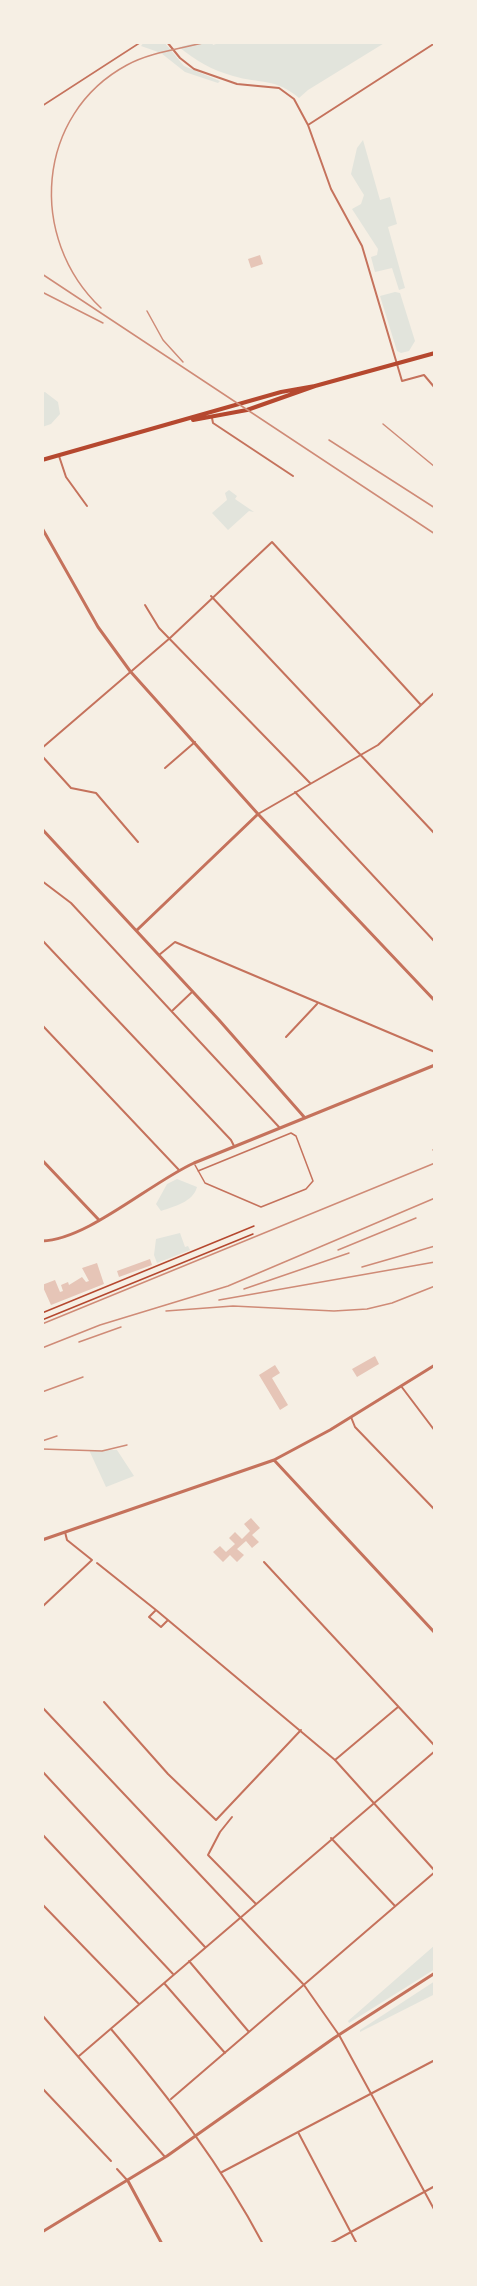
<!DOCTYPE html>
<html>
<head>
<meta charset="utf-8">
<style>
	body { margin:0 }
	#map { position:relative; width:477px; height:2286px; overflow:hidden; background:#f6efe4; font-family:"Open Sans",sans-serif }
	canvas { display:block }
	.frame { position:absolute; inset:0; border:44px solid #f6efe4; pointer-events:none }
</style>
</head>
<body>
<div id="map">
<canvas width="477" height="2286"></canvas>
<div class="frame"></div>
</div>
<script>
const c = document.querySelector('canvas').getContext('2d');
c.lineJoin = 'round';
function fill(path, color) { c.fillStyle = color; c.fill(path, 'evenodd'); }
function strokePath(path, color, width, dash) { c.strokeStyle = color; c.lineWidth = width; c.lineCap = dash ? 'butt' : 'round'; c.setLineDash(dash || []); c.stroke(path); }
const green = new Path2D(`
	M144 42H164L184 66 220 81 218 83 185 72 161 53 141 46Z
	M200 42H212L213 45 222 42H386L308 90 299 98C276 78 260 84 233 76 212 70 196 61 179 47Z
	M363 140 380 200 390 197 397 224 388 227 405 288 399 290 392 268 375 272 371 257 377 255 378 249 352 209 361 204 364 195 351 174 357 148Z
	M395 292 400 293 415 341 409 351 401 353 397 351 380 296Z
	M45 392 58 402 60 414 51 424 42 427V393Z
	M229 490 237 496 235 499 254 512 249 511 228 530 212 513 227 500 225 493Z
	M177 1179 197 1187C193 1202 175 1206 161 1211L156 1204 167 1184Z
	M180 1233 185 1247 188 1246 190 1250 157 1263 154 1255 156 1239Z
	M89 1450H117L134 1476 106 1487Z
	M435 1945V1969L349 2023 348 2021Z
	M435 1981V1994L360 2032V2030Z`);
const building = new Path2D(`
	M260 255 263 264 251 268 248 259Z
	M150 1259 152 1265 119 1277 117 1271Z
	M97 1263 104 1284 51 1305 42 1285 55 1280 60 1292 63 1291 61 1285 68 1282 69 1285 82 1277 86 1282 89 1281 82 1268Z
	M375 1356 379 1364 357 1377 352 1369Z
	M275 1365 280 1373 272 1378 288 1405 280 1410 259 1375Z
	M251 1518 260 1528 252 1535 259 1542 252 1548 246 1541 237 1549 244 1555 237 1562 230 1555 223 1562 213 1552 220 1546 226 1552 235 1544 229 1538 235 1532 242 1539 250 1531 244 1524Z`);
const path = new Path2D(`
	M42 1313 254 1226
	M42 1320 253 1234`);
const service = new Path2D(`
	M42 106 141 42
	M195 1165 205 1183 261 1207 306 1189 313 1181 296 1136 291 1133 198 1171`);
const pedestrian = new Path2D(`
	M97 1563 156 1610 335 1760
	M156 1610 149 1617 161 1627 168 1620
	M104 1702 168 1774 216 1820 301 1730`);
const minor = new Path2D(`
	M167 42 180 58 194 69 237 84 279 88 294 99 308 125 331 189 362 246 402 381 424 375 435 388
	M308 125 435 43
	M212 418 213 423 293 476
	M59 456 66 477 87 506
	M211 596 435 834
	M145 605 159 628 310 783
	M42 748 170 638 272 542 421 705
	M42 756 71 788 96 793 138 842
	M165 768 195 742
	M295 792 435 942
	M258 814 378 745 435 692
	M42 881 71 903 279 1127
	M42 940 231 1140 234 1146
	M159 955 175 942 435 1052
	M173 1010 192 992
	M42 1025 179 1170
	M286 1037 317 1004
	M401 1386 435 1431
	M351 1417 355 1427 435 1510
	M264 1562 435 1746
	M42 1607 92 1560 67 1540 65 1532
	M42 1707 304 1985 339 2035 435 2211
	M398 1707 335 1760 435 1871
	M42 1771 205 1947
	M232 1817 220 1832 208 1855 256 1904
	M42 1834 173 1974
	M331 1838 395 1906
	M42 1904 139 2004
	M189 1961 249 2032
	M164 1983 225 2053
	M42 2015 165 2157
	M111 2029C169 2097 221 2165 263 2244
	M79 2056 435 1751
	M42 2088 111 2161
	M171 2099 435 1872
	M298 2132 357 2244
	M117 2169 127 2180
	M222 2172 435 2060
	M329 2244 435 2186`);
const tertiary = new Path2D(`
	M42 528 98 627 130 671 258 814 435 1001
	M42 829 219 1020 305 1118
	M137 930 258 814
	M42 1160 99 1220
	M42 1241C87 1240 150 1183 194 1163L435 1065
	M274 1460 435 1633
	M42 1540 274 1460 330 1430 435 1365
	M128 2181 162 2244
	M42 2232 167 2156 334 2038 435 1973`);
const primary = new Path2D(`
	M193 420 247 410 315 386 435 353
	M42 460 281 392 315 386`);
const rail = new Path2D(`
	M42 274 435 534
	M42 292 103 323
	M101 308C27 238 36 114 127 65 151 52 181 49 206 42
	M147 311 163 340 183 362
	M383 424 435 467
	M329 440 435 508
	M433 1150 435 1149
	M338 1250 416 1218
	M362 1267 435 1246
	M244 1289 349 1253
	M219 1300 435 1262
	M166 1311 233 1306 334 1311 367 1309 392 1303 435 1286
	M42 1324 435 1163
	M79 1342 121 1327
	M42 1348 100 1325 228 1286 435 1198
	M42 1392 83 1377
	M42 1441 57 1436
	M42 1449 102 1451 127 1445`);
fill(green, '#e2e4dc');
fill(building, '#e6c5b7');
strokePath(path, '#b5482f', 1.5);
strokePath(service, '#c5725c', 1.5);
strokePath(pedestrian, '#c5725c', 2);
strokePath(minor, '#c5725c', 2);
strokePath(tertiary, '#c5725c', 3);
strokePath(primary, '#b5482f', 4);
strokePath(rail, '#cf8b77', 1.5);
</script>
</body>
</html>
